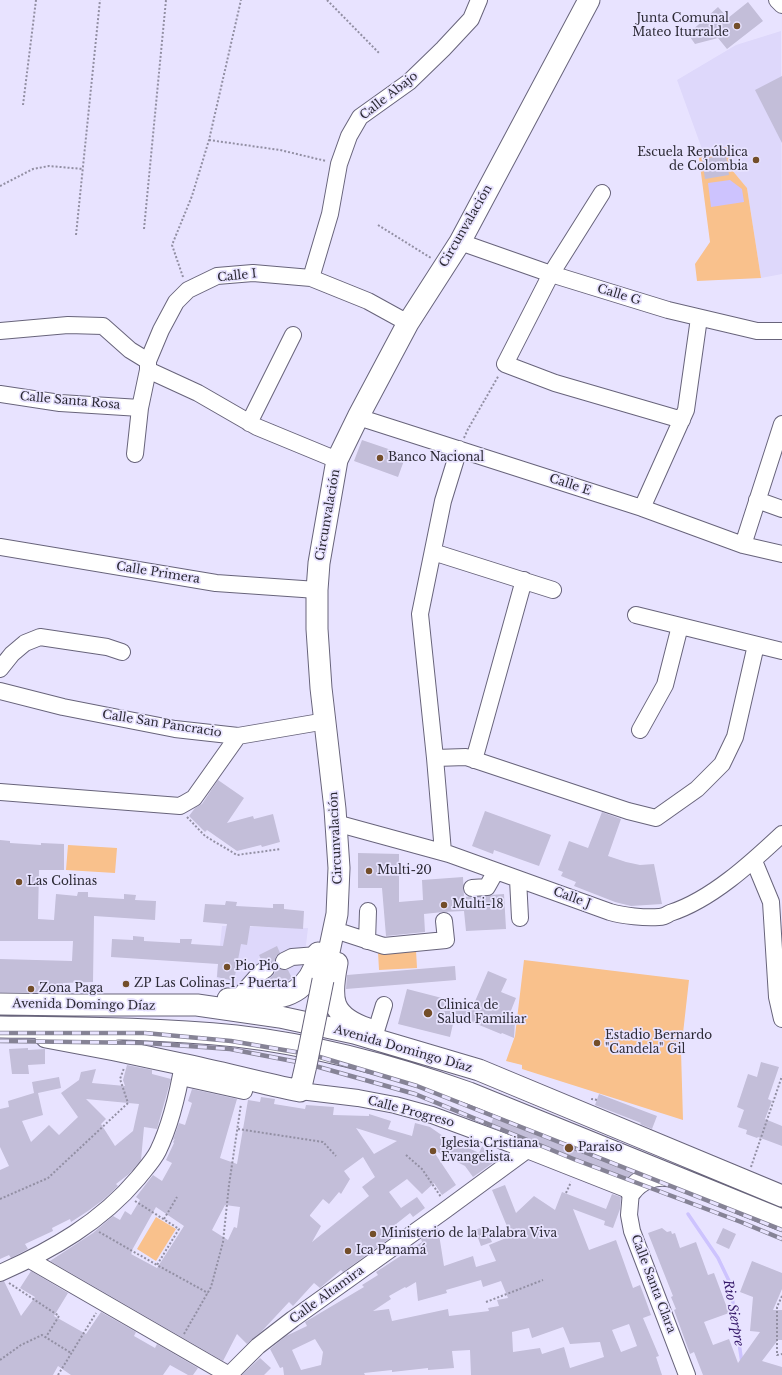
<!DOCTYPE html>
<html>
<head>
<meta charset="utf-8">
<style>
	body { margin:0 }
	canvas { display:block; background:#e8e3ff }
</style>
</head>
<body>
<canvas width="782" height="1375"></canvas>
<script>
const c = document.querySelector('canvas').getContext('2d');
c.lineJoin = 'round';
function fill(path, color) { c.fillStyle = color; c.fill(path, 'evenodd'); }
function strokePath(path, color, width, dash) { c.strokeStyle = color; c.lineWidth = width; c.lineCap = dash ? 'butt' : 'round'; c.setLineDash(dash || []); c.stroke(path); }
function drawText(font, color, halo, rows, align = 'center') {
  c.font = font + ' "Libre Baskerville",serif'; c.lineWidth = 3.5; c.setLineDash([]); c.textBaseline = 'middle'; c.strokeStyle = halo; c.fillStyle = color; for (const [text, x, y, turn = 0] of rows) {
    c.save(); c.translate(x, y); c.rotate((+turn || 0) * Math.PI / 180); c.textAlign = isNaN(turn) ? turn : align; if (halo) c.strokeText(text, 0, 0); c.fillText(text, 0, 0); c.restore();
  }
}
const built = new Path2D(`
	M781 31 782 274 761 278 747 188 732 170 729 147 702 149 677 80 736 45Z
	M222 926 308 928 303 971 295 980 258 992 237 990 216 983Z`);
const green = new Path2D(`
	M729 147 732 170 747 188 761 278 697 281 695 264 710 242 698 150Z
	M68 845 117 848 115 873 66 870Z
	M416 950 417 968 379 970 378 952Z
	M524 960 689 980 681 1051 683 1120 522 1069V1065L506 1061 515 1036Z
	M156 1217 176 1229 156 1261 137 1249Z`);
const water = new Path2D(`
	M730 180 742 189 744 202 711 207 708 183Z`);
const stream = new Path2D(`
	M688 1214 718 1258 730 1283 742 1363`);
const building = new Path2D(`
	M748 2 763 21 727 49 718 38 695 44 688 34 718 7 728 18Z
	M782 76V143L755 90Z
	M726 155 729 175 705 179 702 159Z
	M362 440 406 455 398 477 354 461Z
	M218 780 244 798 227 823 253 816 254 819 273 814 280 842 262 847 261 845 237 851 207 830 205 832 189 816 195 808 202 804Z
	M485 811 551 835 539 866 494 850 493 854 472 846Z
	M602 812 621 819 608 856 626 862 640 865 654 864 662 904 631 906 615 902 574 886 576 882 561 876 563 872 558 870 569 841 588 848Z
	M0 840 10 841V843L41 845V843L64 844V870H39L38 919 54 920 56 894 77 896 78 892H88V897L124 899V894L136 895 135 900 156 901 155 920 94 916 93 982 63 983V993L0 992V959L72 961 73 941H0Z
	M358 853 399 854V902L423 900 422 880 463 877 464 897 504 894 506 929 466 931 464 911 443 912 424 914 425 932 386 936 382 888H358Z
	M226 901 237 902 236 906 273 908V904H284V909L304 911 303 929 250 926 247 945 241 944 234 981 217 977 218 964 111 957 112 939 133 940V936L144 937V941L180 943V939H192L191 944 223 946 227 924 203 922 205 904 225 905Z
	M277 946 280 953 276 956 275 961V965L279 969 284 970H288L292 978 282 984 274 986 270 978 275 973V969L274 964 270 960 262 961 259 955Z
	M455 966 456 980 346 989 347 975Z
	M488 971 507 979 501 992 516 998 508 1018 515 1021 514 1038 502 1033 501 1034 455 1015 450 1037 398 1024 407 989 473 1006Z
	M28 1048V1050L45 1049V1064L28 1065 29 1074H12L9 1049Z
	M761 1062 779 1067 768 1099 772 1101 765 1119 782 1126V1146L758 1137 757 1138 746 1134 747 1130 738 1127 744 1110 737 1107 748 1074 757 1077Z
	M127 1065 152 1070V1074L171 1079 157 1129 144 1127 141 1160 129 1174 116 1184 118 1186 117 1187 103 1200 88 1211 71 1222 70 1219 52 1228 53 1231 25 1244 28 1249 11 1258 9 1255 0 1259V1170L9 1166 0 1147V1109L9 1107 8 1101 34 1093 32 1082 59 1077 61 1088 38 1093 43 1115 22 1121 31 1142 49 1125 59 1135 78 1117 61 1093 79 1080 81 1072 96 1069 92 1083 125 1086 123 1080ZM86 1099 139 1104 133 1131 115 1146 101 1124 106 1119Z
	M192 1089 237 1099 220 1158 237 1164 248 1100 260 1102 261 1097 275 1099 274 1104 305 1109 306 1105 334 1107 333 1115 369 1116V1114L391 1121 388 1129 412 1136 415 1123 430 1127 453 1143 454 1141 479 1153 482 1146 494 1162 473 1177 465 1166 432 1149 456 1185 442 1195 434 1183 422 1194 407 1179 389 1192 401 1208 417 1197 425 1208 413 1217 410 1213 386 1232 390 1238 343 1272 341 1270 320 1288 314 1283 293 1306 289 1302 262 1331 247 1344 237 1334 223 1361 50 1261 93 1233 113 1216 120 1220 125 1211 131 1215 140 1200 136 1197 153 1175 162 1181 172 1163 166 1160 174 1143 173 1142 175 1139 173 1140 179 1123 185 1125 192 1103 188 1101ZM356 1128 397 1141 374 1154ZM363 1157 375 1177 362 1187 369 1196 312 1242 321 1226 310 1216V1215L323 1199 329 1204 339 1192 341 1194 350 1179 344 1171ZM225 1205 240 1207 237 1228 234 1227 228 1240 212 1230ZM156 1207 184 1226 157 1268 131 1254 132 1253 131 1252Z
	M599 1094 657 1116 652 1129 640 1124 641 1123 595 1105Z
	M494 1116 633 1173 626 1179 490 1126Z
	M505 1185 516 1213 534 1196 555 1210 562 1192 606 1209 612 1194 621 1197 620 1209 613 1228 604 1225 605 1221 573 1209 589 1250 616 1240 633 1288 640 1285 646 1301 651 1315 643 1318 659 1356 656 1357 662 1375H471L470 1350 452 1351 454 1368 428 1370V1368L392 1372V1370L364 1373 365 1375H284L283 1367 280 1368 270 1349 286 1336 307 1326 305 1322 364 1287 362 1285 378 1275 376 1272 422 1242 421 1239 438 1228 444 1266 473 1256 476 1267 496 1261 489 1245 511 1236 492 1190ZM481 1280 483 1287 501 1281 508 1298 497 1300 499 1306 488 1308 489 1311 449 1316 448 1309 392 1321 389 1309 373 1311 391 1299 389 1296 405 1287 406 1288 416 1282 418 1301 447 1293 446 1290ZM629 1324 637 1346 621 1352 612 1330ZM563 1327 570 1344 600 1342 604 1357 570 1368 564 1347 542 1354 540 1348 513 1352 512 1332 529 1328 532 1338ZM315 1339 323 1352 321 1365 301 1370 292 1350Z
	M485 1226 492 1242 481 1246 475 1230Z
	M662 1228 667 1232 671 1231 672 1234 675 1233 680 1248 696 1242 708 1275 714 1273 729 1313 704 1322 713 1345 729 1339 738 1363 760 1332 750 1331 753 1297 740 1292 752 1261 782 1273V1289L773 1310H782V1340H778L762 1361 782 1367V1375H703L694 1352 690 1354 674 1310 676 1309 671 1297 673 1296 648 1233Z
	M723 1228 736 1234 729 1249 716 1243Z
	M31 1271 68 1293 54 1316 86 1334 101 1312 136 1332 134 1336 155 1348 157 1344 198 1368 193 1375H188L170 1365 163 1375H71L58 1366 53 1375H0V1282L4 1281 21 1316 35 1297 20 1288Z
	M260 1358 271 1368 264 1375H242Z`);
const path = new Path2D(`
	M327 0 380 54
	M23 105 36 0
	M209 140 280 150 326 161
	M0 186 33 169 49 166 83 169
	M378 225 431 258
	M144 229 166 0
	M76 235 100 0
	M183 277 172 245 192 196 209 140 241 0
	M464 438 468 429 499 375
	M187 817 205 836 237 855 281 849
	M592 1100V1099L597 1100
	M238 1129 323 1142 336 1156
	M406 1155 422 1169 441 1197
	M751 1167 782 1076
	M566 1193 571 1182
	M0 1199 48 1178 128 1103 120 1079 124 1068
	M135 1201 179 1229 157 1265 208 1293
	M164 1219 177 1197
	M99 1232 157 1265
	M9 1283 59 1316 46 1337
	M782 1296 777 1307V1355L782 1354
	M486 1302 543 1280
	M184 1334 211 1287 223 1242 229 1185 241 1104
	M0 1360 21 1345 42 1335 71 1353
	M58 1375 96 1313`);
const minor = new Path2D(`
	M777 0 782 5
	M602 193 551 274 505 364 555 383 682 420
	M460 242 551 274 668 310 757 331H782
	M311 278 330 214 339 164 349 136 360 117 409 82 443 49 471 19 479 0
	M0 331 68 325 103 326 130 350 148 361
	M148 370 198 393 257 427 337 460
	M0 394 60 403 140 408
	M358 417 642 508 743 545 782 554
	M249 423 293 335
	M135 454 140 408 148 370V361L161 330 176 302 188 290 217 276 253 273 311 278 368 301 408 323
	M757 500 782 509
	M642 508 686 410 699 318
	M743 545 782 424
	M0 547 216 583 317 590
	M433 552 553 590
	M636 615 782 651
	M0 669 12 654 25 643 40 637 107 647 122 652
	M0 691 63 707 175 729 238 736 326 721
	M640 730 665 685 680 626
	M435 758 466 757 628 811 656 818 697 789 722 764 735 737 756 645
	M474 760 524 580
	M0 792 180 806 194 798 238 736
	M343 825 449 854 610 912C623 916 645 918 659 917 663 917 667 915 670 913 711 900 751 863 782 834
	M443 852 435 758 420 614 443 501 459 449
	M754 861 771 902 777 997 782 1019
	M518 879 520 918
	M472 888 487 887 496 871
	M344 933 384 946 446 940 444 921
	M367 941 368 911
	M284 961 292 957 317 955
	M238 998 260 973 266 969
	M376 1031 384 1005
	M181 1077 244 1091
	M300 1091 358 1098 395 1105 432 1115 527 1150 631 1191 629 1215 632 1231 687 1375
	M30 1260 229 1375
	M0 1273C52 1250 101 1222 138 1178 145 1169 153 1161 158 1151 171 1124 178 1093 183 1064
	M229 1375 258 1346 293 1319 444 1211 527 1150`);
const major = new Path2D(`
	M337 963C330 999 330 1016 368 1029
	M323 980 337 914 339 868 335 809 321 688 317 629V590L319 563 337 460 358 417 408 323 460 242 589 0
	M228 999C260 997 298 1007 314 968 316 963 317 958 318 953
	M0 1004 74 1005H197L280 1017 354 1033 479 1070 782 1196
	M0 1027C79 1028 158 1028 236 1036 316 1045 393 1066 469 1093L782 1220
	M46 1037C91 1045 136 1054 181 1064 221 1072 260 1083 300 1091L306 1065
	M631 1191C640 1179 655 1173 670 1176`);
const rail = new Path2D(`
	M0 1033H145L231 1041 313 1055 417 1086 782 1230
	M0 1041 146 1043 230 1049 308 1064 415 1094 576 1160 741 1222 782 1239`);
const majorBridge = new Path2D(`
	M306 1065 323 980`);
const markers = [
	[737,26,4,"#734e29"],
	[756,160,4,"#734e29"],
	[380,458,4,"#734e29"],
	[369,871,4,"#734e29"],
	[19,882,4,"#734e29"],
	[444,905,4,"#734e29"],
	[227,967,4,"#734e29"],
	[126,984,4,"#734e29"],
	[31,989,4,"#734e29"],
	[428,1013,5,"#734e29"],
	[597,1043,4,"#734e29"],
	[569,1148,5,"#734e29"],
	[433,1151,4,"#734e29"],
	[373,1234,4,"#734e29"],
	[348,1251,4,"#734e29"]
];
const poiNames = [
	["Junta Comunal",729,19,"right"],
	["Mateo Iturralde",729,33,"right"],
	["Escuela República",748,153,"right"],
	["de Colombia",748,167,"right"],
	["Banco Nacional",388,458],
	["Multi-20",377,871],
	["Las Colinas",27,882],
	["Multi-18",452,905],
	["Pio Pio",235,967],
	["ZP Las Colinas-I - Puerta 1",134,984],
	["Zona Paga",39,989],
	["Clinica de",437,1006],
	["Salud Familiar",437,1020],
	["Estadio Bernardo",605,1036],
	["\"Candela\" Gil",605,1050],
	["Iglesia Cristiana",441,1144],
	["Evangelista.",441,1158],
	["Paraiso",578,1148],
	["Ministerio de la Palabra Viva",381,1234],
	["Ica Panamá",356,1251]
];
const streetNames = [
	["Calle Abajo",389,96,-38],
	["Circunvalación",466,226,-60],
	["Calle I",237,276,-6],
	["Calle G",619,295,17],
	["Calle Santa Rosa",70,401,5],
	["Calle E",570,485,18],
	["Circunvalación",328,515,-80],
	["Calle Primera",158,573,9],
	["Calle San Pancracio",162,724,9],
	["Circunvalación",336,838,-93],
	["Calle J",572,898,20],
	["Avenida Domingo Díaz",84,1005,1],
	["Avenida Domingo Díaz",403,1049,16],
	["Calle Progreso",411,1112,15],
	["Calle Santa Clara",653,1284,69],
	["Calle Altamira",327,1295,-36]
];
const waterNames = [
	["Rio Sierpre",733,1313,80]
];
fill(built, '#ded8fb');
fill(green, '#f9c18c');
fill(water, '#cdc3fe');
strokePath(stream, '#cdc3fe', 3.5);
fill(building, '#c3bed9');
strokePath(minor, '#68647b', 18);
strokePath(major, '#68647b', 23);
strokePath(path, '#928fa3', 2, [2, 2]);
strokePath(minor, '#fff', 16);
strokePath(major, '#fff', 21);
strokePath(rail, '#868396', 4.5);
strokePath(rail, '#e8e3ff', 3, [9]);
strokePath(majorBridge, '#68647b', 23, []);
strokePath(majorBridge, '#fff', 21);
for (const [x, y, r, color] of markers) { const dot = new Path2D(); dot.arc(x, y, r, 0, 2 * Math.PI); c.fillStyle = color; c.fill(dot); strokePath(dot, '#e8e3ff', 1.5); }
drawText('12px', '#2c2a35', '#e8e3ff', poiNames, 'left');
drawText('12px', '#2c2a35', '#e8e3ff', streetNames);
drawText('italic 13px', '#36196b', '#e8e3ff', waterNames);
</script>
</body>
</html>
